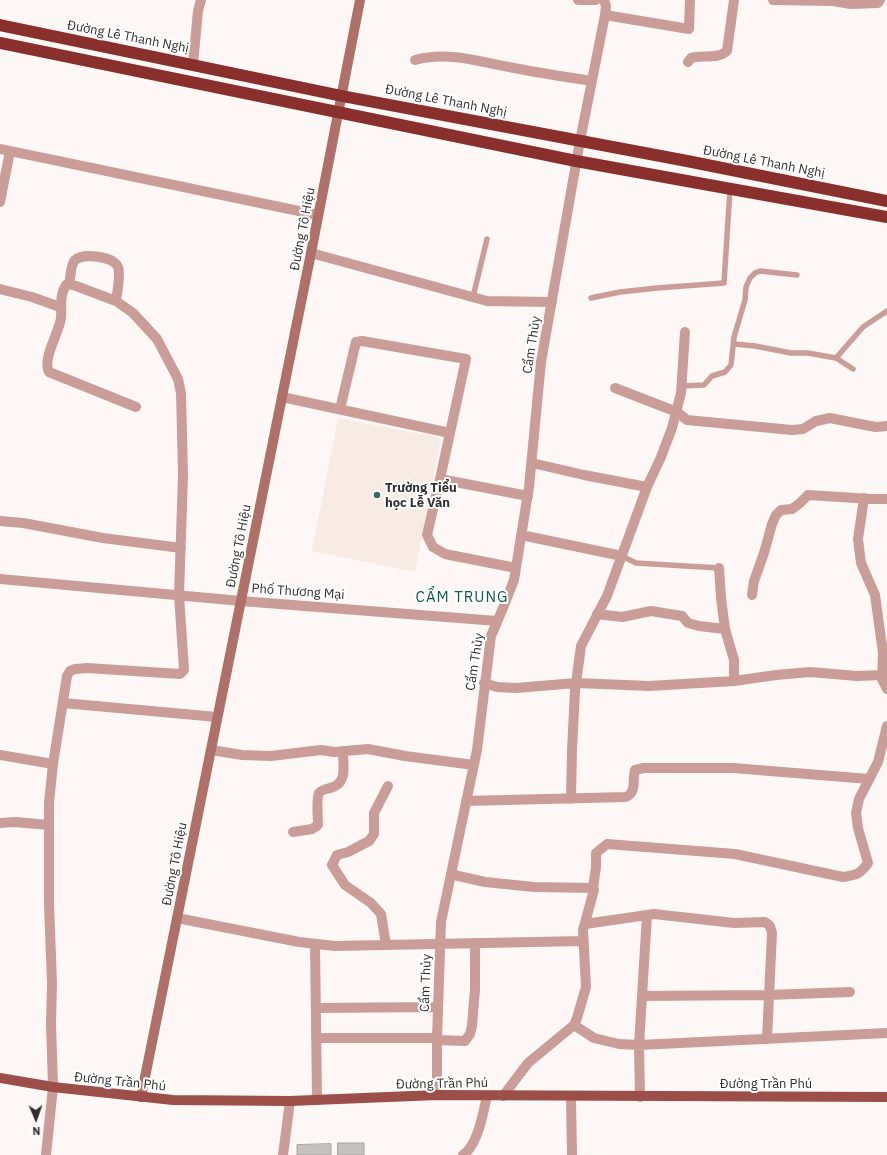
<!DOCTYPE html>
<html>
<head>
<meta charset="utf-8">
<style>
	body { margin:0 }
	#map { position:relative; width:887px; height:1155px; overflow:hidden; background:#fdf8f6; font-family:"IBM Plex Sans",sans-serif }
	canvas { display:block }
	.north { position:absolute; left:16px; top:1099px; width:40px; height:40px; -webkit-text-stroke:3px #fff; paint-order:stroke; rotate:178deg; font-size:11px; font-weight:700; line-height:16px; text-align:center; color:#312f2e }
	.north::after { content:''; display:block; margin:auto; width:14px; height:18px; background:#312f2e; clip-path:polygon(50% 0,100% 100%,50% 72%,0 100%) }
</style>
</head>
<body>
<div id="map">
<canvas width="887" height="1155"></canvas>
<div class="north">N</div>
</div>
<script>
const c = document.querySelector('canvas').getContext('2d');
c.lineJoin = 'round';
function fill(path, color) { c.fillStyle = color; c.fill(path, 'evenodd'); }
function strokePath(path, color, width, dash) { c.strokeStyle = color; c.lineWidth = width; c.lineCap = dash ? 'butt' : 'round'; c.setLineDash(dash || []); c.stroke(path); }
function drawText(font, color, halo, rows, align = 'center') {
  c.font = font + ' "IBM Plex Sans",sans-serif'; c.lineWidth = 4; c.setLineDash([]); c.textBaseline = 'middle'; c.strokeStyle = halo; c.fillStyle = color; for (const [text, x, y, turn = 0] of rows) {
    c.save(); c.translate(x, y); c.rotate((+turn || 0) * Math.PI / 180); c.textAlign = isNaN(turn) ? turn : align; if (halo) c.strokeText(text, 0, 0); c.fillText(text, 0, 0); c.restore();
  }
}
const built = new Path2D(`
	M338 418 441 438 415 572 312 551Z`);
const building = new Path2D(`
	M338 1143H364V1155H338Z
	M331 1144V1155H297V1145Z`);
const lane = new Path2D(`
	M473 297 487 239
	M591 298 620 292 657 288 724 283 730 189
	M734 344 755 346 791 353H808L836 358 853 369
	M836 358 863 327 887 311
	M682 386 704 385 712 376 725 372 731 365 734 337 745 300 746 287 750 278 755 273 760 271 797 275
	M622 556 636 563 719 568`);
const street = new Path2D(`
	M578 0H596
	M604 0 606 6 605 15
	M773 0 833 1 851 4 878 3 880 0
	M415 60C450 51 479 62 514 68 540 73 566 77 592 81
	M688 62 691 58C703 54 716 60 727 51L734 0
	M193 64 198 11 201 0
	M0 149 318 215
	M0 202 10 151
	M311 253 487 301 552 302
	M69 284C71 278 70 265 75 260 83 253 113 256 118 267 121 275 117 292 116 301
	M0 289 32 297 60 307
	M615 388 677 412 687 420 792 430 803 429 816 421 830 418 865 425 876 427 887 426
	M282 397 450 433
	M340 409 356 342 362 341 466 359 440 479 427 535 433 547 445 554 516 568
	M532 463 584 475 647 487
	M440 479 528 496
	M864 498 858 539 861 563 875 595 883 653 882 679 887 689
	M0 521 23 523 103 538 181 548
	M521 535 622 556
	M719 568 721 598 725 629 734 660V681
	M0 579 241 601 497 621
	M752 595 754 581 764 553 772 524 776 515 781 510 792 509 800 503 808 495 871 499H887
	M597 614 622 617 651 611 682 616 688 623 699 626 725 629
	M484 683 497 687 516 688 576 683 649 686 734 681 776 675 810 672 857 676 882 675
	M63 703 217 717
	M211 750 242 755 271 756 321 750 334 752 368 749 405 756 474 765
	M0 755 53 764
	M571 799 572 750 575 691 581 646 607 596 647 487 661 457 672 428 681 393 685 332
	M466 801 626 797C637 792 632 780 635 770L644 768H733L869 779
	M0 823 15 822 49 825
	M293 832 312 829 318 825C318 817 316 799 319 793 321 790 326 789 330 788 348 784 343 766 343 751
	M451 873 454 875 485 882 534 887 593 888
	M177 918 299 942 335 946 583 941
	M585 924 654 914 734 923 765 922 770 926 772 933 767 1039
	M315 944 317 1100
	M386 945 381 914 371 903 345 885 332 865 337 855 348 852 369 841 374 834V813L388 786
	M642 996 768 995 850 992
	M316 1008 438 1007
	M574 1025 594 1038 619 1044 639 1045 887 1033
	M316 1038H437
	M437 1040 465 1041 470 1034 472 1026 475 989V943
	M53 1086 51 1024 52 983 49 904V803L53 764 67 676 70 671 75 669 87 668 180 674 184 670 179 595 183 475 181 393 178 379 157 339 133 313 116 301 76 286 69 284 66 285C59 296 62 306 61 318 59 333 42 359 49 372L136 407
	M437 1095V1038L441 922 477 750 491 636 503 608 514 580 529 487 541 362 580 141 605 15 689 29 690 0
	M503 1096 528 1063 574 1025 577 1018 586 987 583 930 594 890 593 888 596 867V853L607 844 735 854 843 877C857 875 860 874 868 863L858 828 856 813 859 799 878 762 887 726
	M571 1097 572 1155
	M640 1097 639 1045 647 915
	M46 1155 53 1087
	M283 1155 290 1101
	M463 1155C478 1145 483 1113 487 1096`);
const secondary = new Path2D(`
	M141 1097 311 253 360 0`);
const primary = new Path2D(`
	M0 1078 53 1087 173 1100 290 1101 437 1095 887 1097`);
const highway = new Path2D(`
	M0 25 342 96 687 161 887 201
	M0 43 576 161 887 217`);
const markers = [
	[377,495,4,"#336f5a"]
];
const streetNames = [
	["Đường Lê Thanh Nghị",128,37,11],
	["Đường Lê Thanh Nghị",446,101,11],
	["Đường Lê Thanh Nghị",764,162,11],
	["Đường Tô Hiệu",303,229,-79],
	["Cẩm Thủy",532,345,-81],
	["Đường Tô Hiệu",239,546,-79],
	["Phố Thương Mại",298,592,4],
	["Cẩm Thủy",475,662,-81],
	["Đường Tô Hiệu",175,864,-79],
	["Cẩm Thủy",426,983,-88],
	["Đường Trần Phú",120,1082,6],
	["Đường Trần Phú",442,1084,-1],
	["Đường Trần Phú",766,1084]
];
const poiNames = [
	["Trường Tiểu",385,488],
	["học Lễ Văn",385,503]
];
const quarterNames = [
	["CẨM TRUNG",462,598]
];
fill(built, '#f7ebe4');
fill(building, '#c4c1be');
strokePath(building, '#a6a4a1', 1);
strokePath(lane, '#cb9d98', 5.5);
strokePath(street, '#cb9d98', 10);
strokePath(secondary, '#b0706a', 10);
strokePath(primary, '#9c4e49', 10);
strokePath(highway, '#89302d', 12);
for (const [x, y, r, color] of markers) { const dot = new Path2D(); dot.arc(x, y, r, 0, 2 * Math.PI); c.fillStyle = color; c.fill(dot); strokePath(dot, '#fff', 1.5); }
drawText('13px', '#312f2e', '#fff', streetNames);
drawText('bold 13px', '#312f2e', '#fff', poiNames, 'left');
c.letterSpacing = '1px';
drawText('15px', '#0e5b44', '#fff', quarterNames);
c.letterSpacing = '0px';
</script>
</body>
</html>
